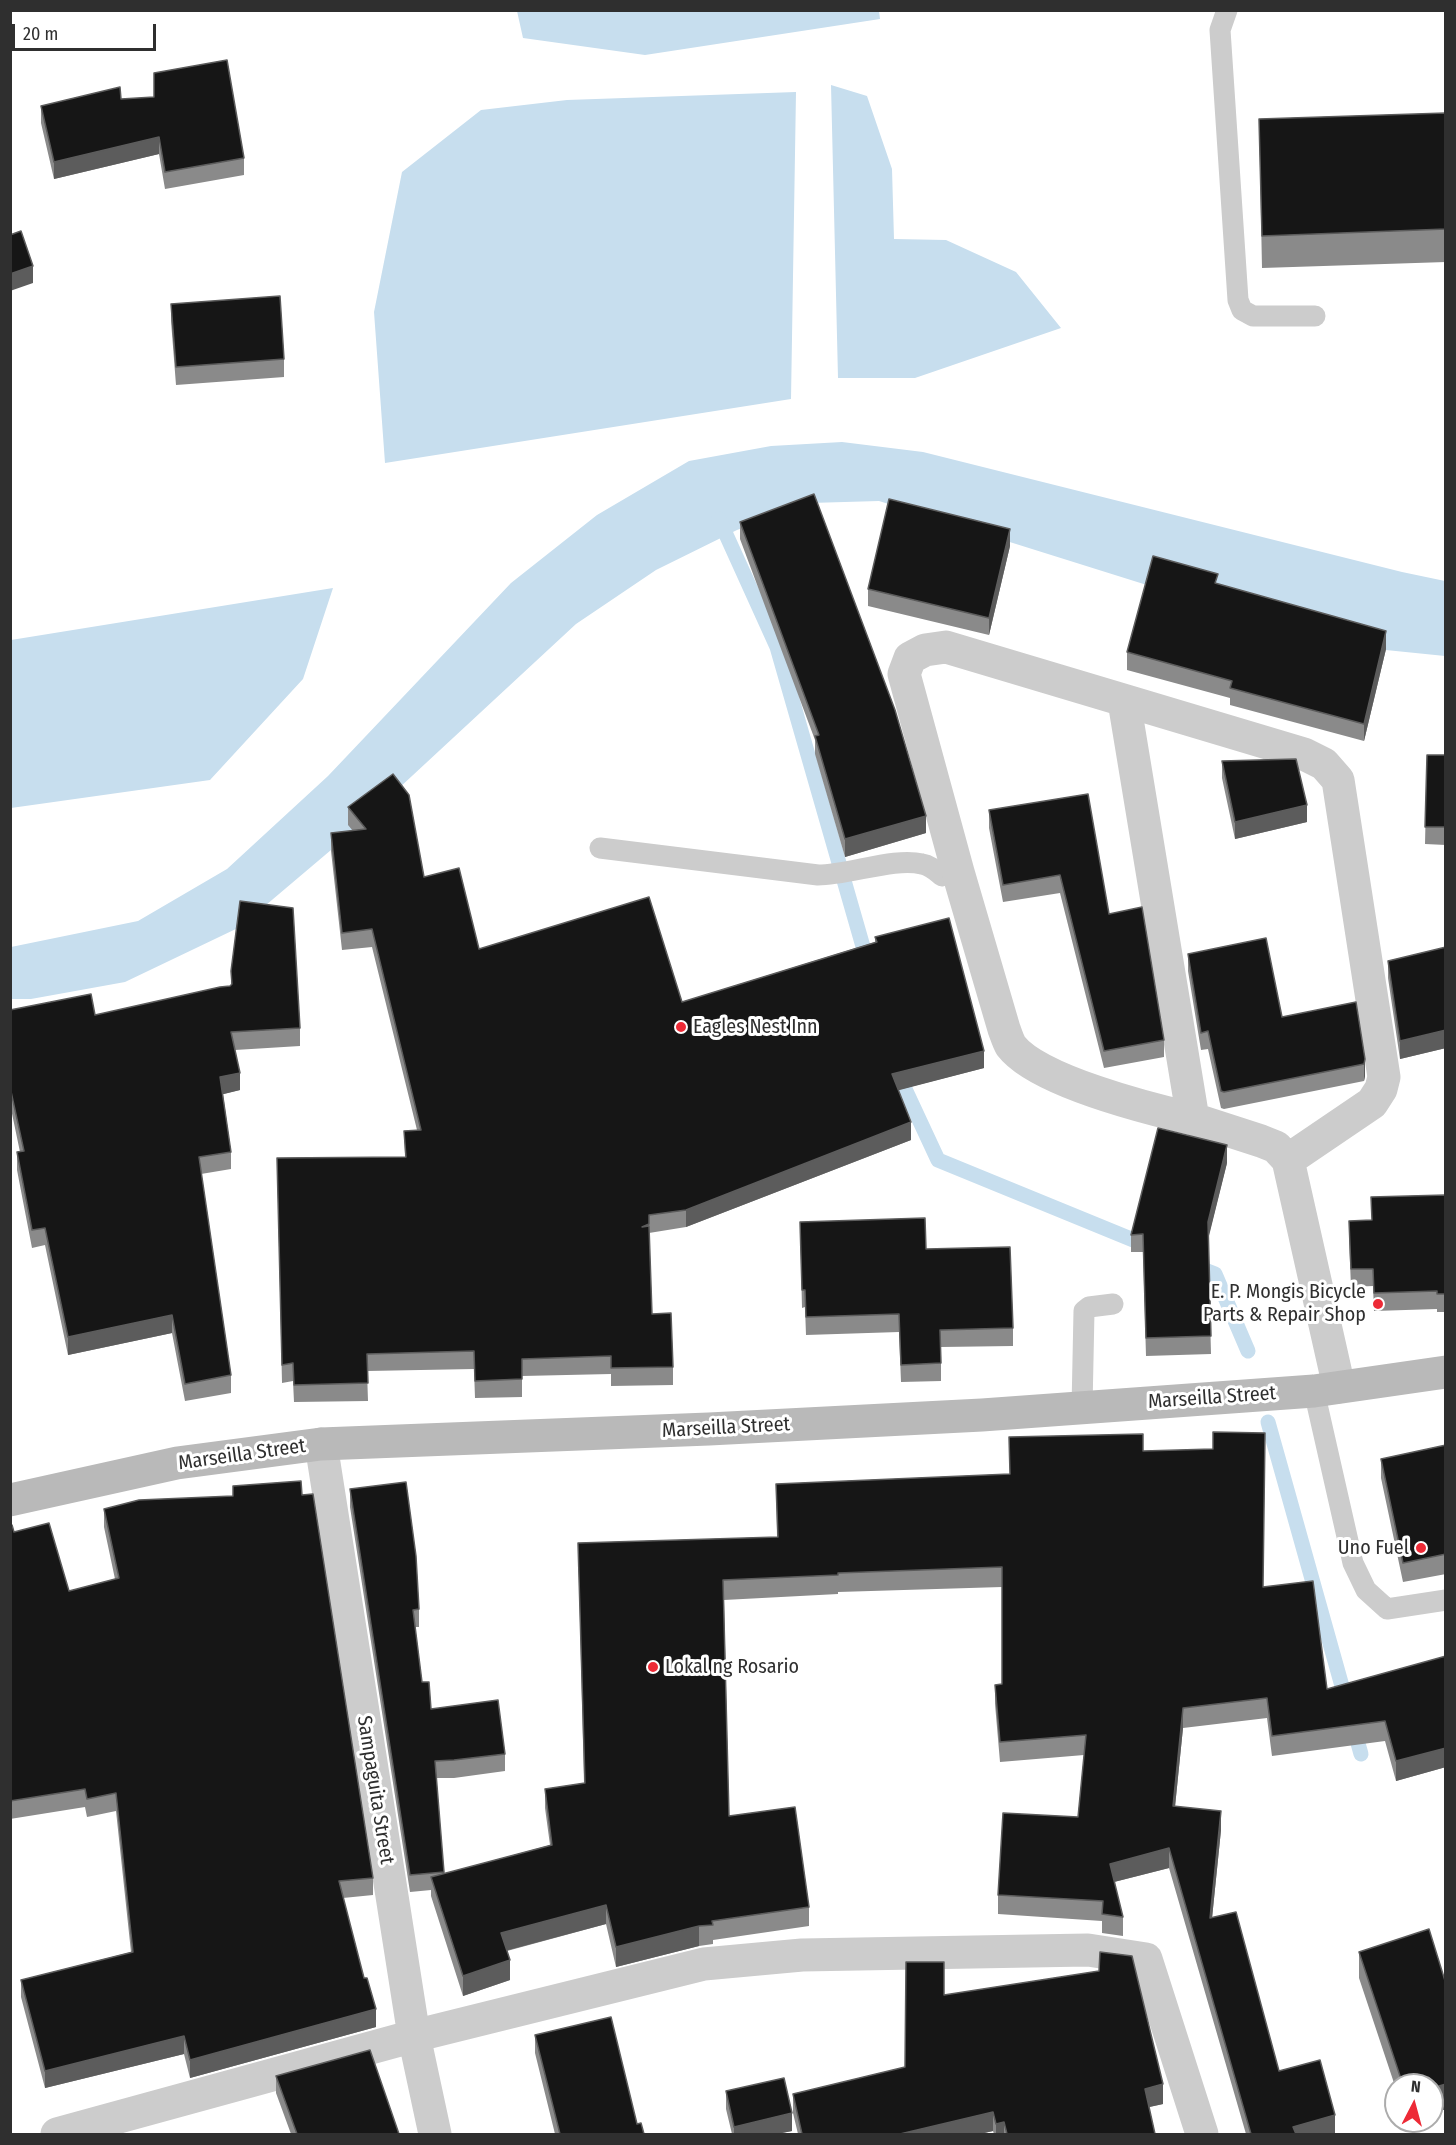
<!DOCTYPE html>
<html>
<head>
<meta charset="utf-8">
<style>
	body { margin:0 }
	#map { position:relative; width:1456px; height:2145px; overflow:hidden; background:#fff; font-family:"Fira Sans Condensed",sans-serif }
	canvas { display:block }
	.frame { position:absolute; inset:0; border:12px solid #2f2f2f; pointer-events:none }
	.north { position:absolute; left:1384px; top:2073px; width:60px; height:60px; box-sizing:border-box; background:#fff; border:2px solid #acacac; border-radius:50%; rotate:6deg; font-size:16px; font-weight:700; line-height:24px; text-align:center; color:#2f2f2f }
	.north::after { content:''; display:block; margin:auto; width:21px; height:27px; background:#ed2a36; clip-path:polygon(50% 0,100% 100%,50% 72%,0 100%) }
	.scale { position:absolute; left:12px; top:24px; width:144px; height:27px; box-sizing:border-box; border:3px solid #2f2f2f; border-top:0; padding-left:8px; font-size:18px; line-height:21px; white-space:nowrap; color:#2f2f2f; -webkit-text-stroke:4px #fff; paint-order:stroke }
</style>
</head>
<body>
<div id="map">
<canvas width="1456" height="2145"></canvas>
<div class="frame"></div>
<div class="north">N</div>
<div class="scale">20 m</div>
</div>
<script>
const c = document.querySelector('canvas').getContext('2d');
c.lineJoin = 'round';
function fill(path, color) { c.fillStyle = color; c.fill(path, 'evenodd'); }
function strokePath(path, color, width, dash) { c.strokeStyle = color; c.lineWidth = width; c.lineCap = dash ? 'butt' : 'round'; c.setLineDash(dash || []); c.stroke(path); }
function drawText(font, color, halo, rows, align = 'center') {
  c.font = font + ' "Fira Sans Condensed",sans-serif'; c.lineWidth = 6; c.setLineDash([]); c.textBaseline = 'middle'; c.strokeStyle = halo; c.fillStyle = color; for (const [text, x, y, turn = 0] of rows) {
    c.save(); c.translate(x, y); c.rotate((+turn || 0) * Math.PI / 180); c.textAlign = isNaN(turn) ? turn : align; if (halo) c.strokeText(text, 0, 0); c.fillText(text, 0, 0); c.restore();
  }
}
const water = new Path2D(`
	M879 11 880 19 645 55 523 38 517 11Z
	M831 85 867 96 892 169 894 239 946 240 1016 272 1061 328 915 378H838Z
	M796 92 791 399 385 463 374 312 402 172 481 110 567 100Z
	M842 442 923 452 1402 572 1445 581V656L1376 649 1150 586 879 501 810 503 737 530 656 570 576 624 344 839 240 927 125 982 31 999H11V947L138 921 227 869 328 776 511 583 597 515 689 461 771 446Z
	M333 588 303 679 210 780 11 808V640Z`);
const stream = new Path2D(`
	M719 519 777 647 868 964
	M900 1071 904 1087 938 1160 1148 1246
	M1192 1265 1215 1274 1248 1351
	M1268 1422 1361 1754`);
const service = new Path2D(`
	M1227 10 1220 30 1238 300 1242 310 1253 316H1315
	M600 848 818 875C849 875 895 857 922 864 930 865 936 871 942 876
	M1314 1391 1353 1563 1366 1590 1387 1609 1446 1600
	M1082 1408 1084 1311 1089 1307 1113 1304`);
const minor = new Path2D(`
	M1124 701 1193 1119 1261 1141 1276 1147 1288 1160 1339 1387
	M1193 1119C1150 1109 1038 1081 1011 1046 1008 1041 1006 1034 1004 1029L958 872 904 674 910 658 925 650 946 647 1304 754 1324 764 1338 780 1384 1077 1381 1089 1372 1103 1288 1160
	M321 1444 414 2036 435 2134
	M57 2134 414 2036 704 1964 802 1955 1088 1950 1146 1959 1202 2134`);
const secondary = new Path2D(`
	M10 1500 177 1463 321 1444 709 1429 982 1415 1314 1391 1446 1372`);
const wall = new Path2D(`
	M121 99 244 158V175L165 189 159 154 54 179 41 123V106Z
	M1446 113V262L1262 268 1259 119Z
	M171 304 284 359V377L176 385 171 321Z
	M740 522 926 833 845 857 815 754V740L740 539Z
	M1010 546 989 635 868 606V589Z
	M1218 584 1386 649 1364 741 1230 705V698L1127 670V652Z
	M1427 755H1446V845L1425 844Z
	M1222 761 1307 822 1235 839 1222 778Z
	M348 807 424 877 479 949 682 1002 875 942V937L984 1068 898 1090 911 1140 686 1227 649 1233 652 1314 673 1367V1385L611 1386V1374L522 1376V1397L475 1398 474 1369 367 1371 368 1401 294 1402 293 1381 282 1383 277 1158 405 1157 404 1131 417 1130 372 947 342 950 331 851V833L353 831 348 825Z
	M989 810 1109 914 1164 1040V1057L1104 1068 1060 893 1003 902 989 828Z
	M1446 947V1048L1400 1059 1388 978V961Z
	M1188 954 1282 1017 1365 1059V1076L1364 1081 1224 1109 1221 1108 1208 1049 1201 1050 1188 971Z
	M231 971 300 1028V1046L235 1050 240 1090 223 1094 231 1152V1169L201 1174 231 1375V1393L185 1401 172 1333 68 1355 45 1245 32 1248 17 1170V1152H20L10 1104V1010L95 1015 230 986 231 985Z
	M1227 1163 1208 1238 1211 1354 1146 1356 1143 1252H1131V1235Z
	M1446 1195V1312H1437V1309L1374 1311 1373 1286 1351 1287 1349 1239 1372 1220 1371 1197Z
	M800 1222 1013 1328V1346L941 1347V1381L901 1382 899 1332 806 1335 805 1307 802 1308Z
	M1446 1445V1574L1403 1582 1381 1478V1459Z
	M1143 1451 1263 1587 1327 1689 1446 1656V1767L1396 1781 1385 1741 1272 1756 1267 1718 1183 1728 1175 1807 1221 1830 1212 1918 1279 2071 1335 2134H1246L1169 1868 1114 1882 1123 1917V1936L1102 1933V1921L998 1914V1895L1078 1817 1084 1755 1000 1762 995 1704V1685L1002 1684V1587L838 1592V1594L724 1600 729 1816 809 1907V1926L713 1940V1944L699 1946 616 1967 606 1924 507 1951 510 1980 463 1996 431 1896V1890L410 1892 350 1507V1489L419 1609V1627H415L422 1682 431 1709 505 1754V1771L454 1778H436L444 1874 550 1845 545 1808V1789L584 1783 578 1543 777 1537 776 1484 1009 1474Z
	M233 1486 302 1495 373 1878V1895L343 1898 376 2027 190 2078 184 2054 45 2088 21 1997V1980L131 1952 116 1811 87 1817 85 1807 10 1819V1525L14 1532 69 1591 115 1579 104 1527V1509L233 1496Z
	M1359 1952 1446 1984V2109L1432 2114V2085H1396V2089L1359 1978Z
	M944 1995 1163 2104 1149 2107 1155 2134H994L993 2131 980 2134H798L793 2113V2094L905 2067Z
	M535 2035 637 2124 644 2134H555L535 2053Z
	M276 2076 399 2134H291L276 2093Z
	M726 2091 792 2131 777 2134H732L726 2109Z`);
const shadedWall = new Path2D(`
	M159 137V154L54 179V162Z
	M33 266V283L10 291V274Z
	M1010 529V546L989 635V618Z
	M1386 631V649L1364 741V724Z
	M1307 805V822L1235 839V822Z
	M926 816V833L845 857V839Z
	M1446 1030V1048L1400 1059V1041Z
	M984 1051V1068L892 1092V1074Z
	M1365 1059V1076L1364 1081V1064Z
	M240 1073V1090L220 1095V1077Z
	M911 1122V1140L686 1227V1210Z
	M1227 1145V1163L1208 1240V1222Z
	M172 1315V1333L68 1355V1337Z
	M1183 1708V1728L1173 1826V1806Z
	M1446 1748V1767L1396 1781V1761Z
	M1221 1811V1830L1210 1938V1918Z
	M1169 1848V1868L1110 1883V1864Z
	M606 1905V1924L501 1952V1933Z
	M699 1926V1946L616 1967V1947Z
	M510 1960V1980L463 1996V1976Z
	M376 2009V2027L190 2078V2060Z
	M184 2036V2054L45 2088V2071Z
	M1163 2084V2104L1145 2108V2089Z
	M1446 2084V2109L1432 2114V2088Z
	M993 2112V2131L980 2134H900Z
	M792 2113V2131L777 2134H734V2127Z
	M1335 2115V2134H1293V2127Z
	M1004 2122V2134H996V2124Z`);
const building = new Path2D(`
	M227 60 244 158 165 172 159 137 54 162 41 106 120 87 121 99 154 97V73Z
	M1446 113V229L1262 236 1259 119Z
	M21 231 33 266 10 274V235Z
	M280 296 284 359 176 367 171 304Z
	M814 494 895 710 926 816 845 839 815 736 819 735 740 522Z
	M889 499 1010 529 989 618 868 589Z
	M1153 556 1218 574 1215 583 1386 631 1364 724 1230 688 1232 681 1127 652Z
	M1427 755H1446V827H1425Z
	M1296 759 1307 805 1235 822 1222 761Z
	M393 774 409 795 424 877 459 868 479 949 649 897 682 1002 877 942 875 937 949 918 984 1051 892 1074 911 1122 686 1210 649 1215V1224L642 1227 649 1226 652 1314 671 1313 673 1367 611 1368V1356L522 1359V1379L475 1381 474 1351 367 1354 368 1383 294 1385 293 1363 282 1365 277 1158 406 1157 404 1131 421 1130 372 929 342 933 331 833 366 829 348 807Z
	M1088 794 1109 914 1142 907 1164 1040 1104 1051 1060 875 1003 885 989 810Z
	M240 901 293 908 300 1028 231 1032 240 1073 220 1077 231 1152 199 1157 231 1375 185 1384 172 1315 68 1337 45 1228 32 1230 17 1152 24 1151 10 1087V1010L91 994 95 1015 220 987 230 986 232 984 231 971Z
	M1266 938 1282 1017 1356 1002 1365 1059 1364 1064 1224 1092 1221 1091 1208 1031 1201 1033 1188 954Z
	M1446 947V1030L1400 1041 1388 961Z
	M1158 1128 1227 1145 1208 1222 1211 1336 1146 1338 1143 1234 1131 1235Z
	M1446 1195V1294H1437V1291L1374 1293 1373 1269H1351L1349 1221 1372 1220 1371 1197Z
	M925 1218 926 1249 1010 1247 1013 1328 940 1330 941 1363 901 1365 899 1314 806 1317 805 1290H802L800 1222Z
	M1213 1432 1265 1433 1263 1587 1313 1581 1327 1689 1446 1656V1748L1396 1761 1385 1721 1272 1736 1267 1698 1183 1708 1173 1806 1221 1811 1210 1918 1236 1912 1279 2071 1320 2060 1335 2115 1293 2127 1296 2134H1251L1169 1848 1110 1864 1123 1917 1102 1914 1103 1901 998 1895 1003 1813 1078 1817 1086 1735 1000 1742 995 1685 1002 1684V1567L838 1573V1575L723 1580 729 1816 795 1807 809 1907 712 1921 713 1925 699 1926 616 1947 606 1905 501 1933 510 1960 463 1976 431 1877 552 1845 545 1789 585 1783 578 1543 778 1537 776 1484 1010 1474 1009 1437 1143 1434V1451L1213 1449Z
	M1446 1445V1554L1403 1563 1381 1459Z
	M301 1481 302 1495 313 1494 373 1878 339 1881 364 1978H367L376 2009 190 2060 184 2036 45 2071 21 1980 133 1952 116 1793 87 1799 85 1789 10 1801V1525H12L14 1532 49 1523 69 1591 119 1578 104 1509 139 1500 233 1496V1486Z
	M406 1482 416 1556 419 1609 413 1610 422 1682H429L431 1709 498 1700 505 1754 454 1760 435 1761 444 1872 410 1875 350 1489Z
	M1429 1929 1446 1984V2084L1432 2088V2085H1403L1359 1952Z
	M1100 1952 1132 1956 1163 2084 1145 2089 1155 2134H1007L1004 2122 996 2124 993 2112 900 2134H802L793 2094 905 2067 906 1962H944V1995L1099 1971Z
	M611 2017 637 2124 641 2123 644 2134H560L535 2035Z
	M370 2050 399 2134H297L276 2076Z
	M784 2078 792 2113 734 2127 726 2091Z`);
const markers = [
	[681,1027,6,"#ed2a36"],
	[1378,1304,6,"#ed2a36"],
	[1421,1548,6,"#ed2a36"],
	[653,1667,6,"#ed2a36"]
];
const poiNames = [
	["Eagles Nest Inn",693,1027],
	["E. P. Mongis Bicycle",1366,1292,"right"],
	["Parts & Repair Shop",1366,1315,"right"],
	["Uno Fuel",1409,1548,"right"],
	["Lokal ng Rosario",665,1667]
];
const streetNames = [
	["Marseilla Street",1212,1398,-4],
	["Marseilla Street",726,1428,-3],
	["Marseilla Street",242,1455,-8],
	["Sampaguita Street",375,1790,81]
];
fill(water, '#c7deee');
strokePath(stream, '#c7deee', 15);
strokePath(service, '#ccc', 21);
strokePath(minor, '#ccc', 33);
strokePath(secondary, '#b9b9b9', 33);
fill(wall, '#8a8a8a');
fill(shadedWall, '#5c5c5c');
fill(building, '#161616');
strokePath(building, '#5c5c5c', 1.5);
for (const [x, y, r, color] of markers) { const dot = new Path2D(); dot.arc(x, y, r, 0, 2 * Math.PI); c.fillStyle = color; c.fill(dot); strokePath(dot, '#fff', 2); }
drawText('20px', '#2f2f2f', '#fff', poiNames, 'left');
drawText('20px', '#2f2f2f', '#fff', streetNames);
</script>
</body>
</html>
